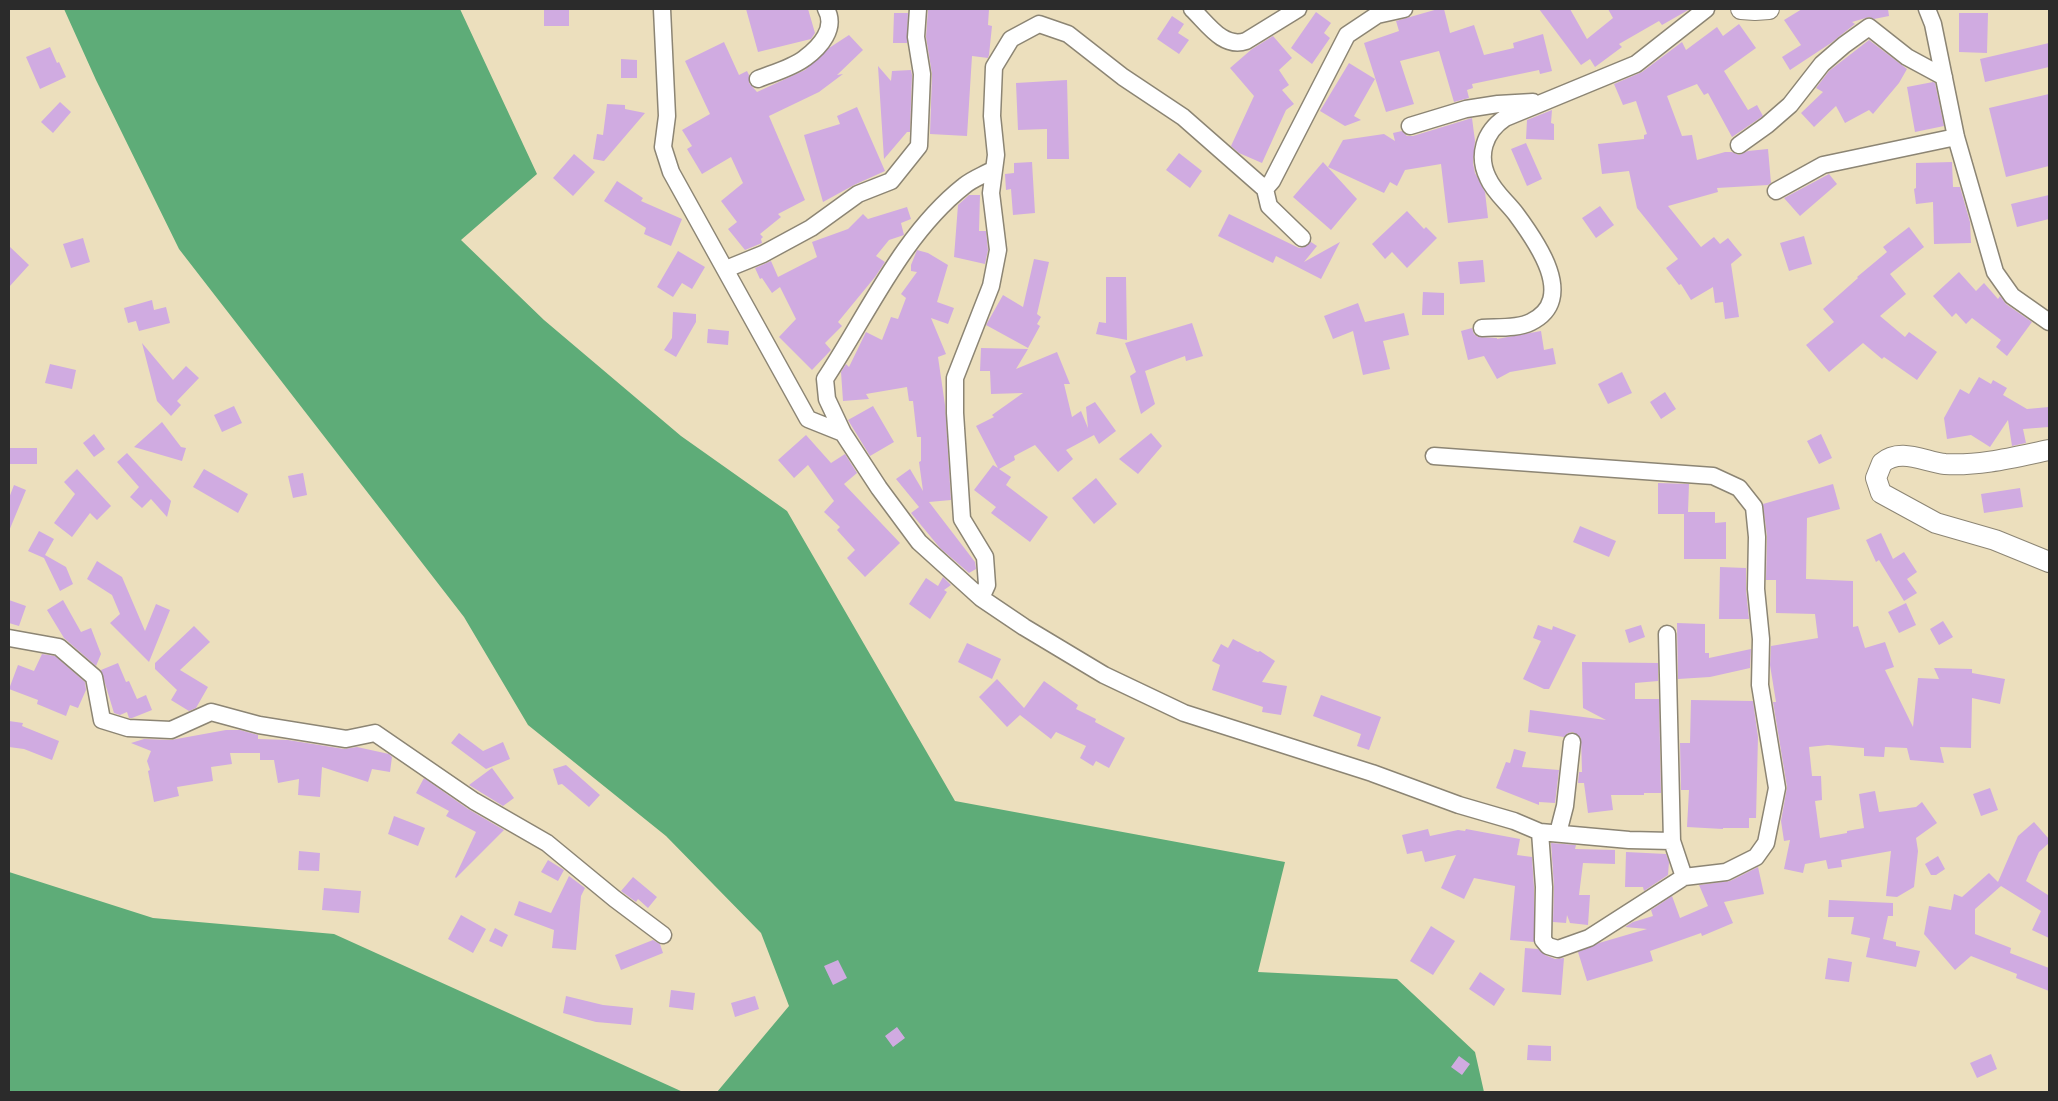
<!DOCTYPE html>
<html>
<head>
<meta charset="utf-8">
<style>
	body { margin:0 }
	#map { position:relative; width:2058px; height:1101px; overflow:hidden; background:#ecdfbd; font-family:Caveat,sans-serif }
	canvas { display:block }
	.frame { position:absolute; inset:0; border:10px solid #2b2b2b; pointer-events:none }
</style>
</head>
<body>
<div id="map">
<canvas width="2058" height="1101"></canvas>
<div class="frame"></div>
</div>
<script>
const c = document.querySelector('canvas').getContext('2d');
c.lineJoin = 'round';
function fill(path, color) { c.fillStyle = color; c.fill(path, 'evenodd'); }
function strokePath(path, color, width, dash) { c.strokeStyle = color; c.lineWidth = width; c.lineCap = dash ? 'butt' : 'round'; c.setLineDash(dash || []); c.stroke(path); }
const forest = new Path2D(`
	M64 9H460L537 174 461 240 544 320 681 436 787 511 955 801 1285 862 1258 972 1397 979 1475 1052 1484 1092H717L789 1006 761 933 666 836 528 725 464 617 179 249 96 80Z
	M9 872 153 918 334 934 683 1092H9Z`);
const building = new Path2D(`
	M544 9H569V26H544Z
	M746 9H808L815 33 811 39 758 52Z
	M928 9H989L988 25 992 26 989 55 988 58 972 56 967 136 930 134 932 74 926 37Z
	M1438 9H1444L1450 33 1474 25 1484 55 1514 48 1513 43 1543 34 1552 71 1540 74 1539 70 1472 84 1473 88 1467 90 1469 98 1454 102 1439 51 1400 61 1414 104 1386 112 1364 43 1399 31 1396 21Z
	M1539 9H1570L1587 39 1613 18 1608 9H1690L1662 25 1659 21 1619 44 1622 47 1595 67 1590 59 1581 65Z
	M1802 9H1888L1889 16 1874 19 1869 17 1852 22 1855 24 1831 43 1790 70 1782 57 1801 45 1784 20Z
	M1316 12 1331 23 1324 33 1330 38 1312 64 1291 48Z
	M894 13H908L907 43H893Z
	M1959 13H1988L1987 53 1959 52Z
	M1172 16 1184 24 1178 33 1189 40 1179 54 1157 39Z
	M1739 24 1756 48 1724 71 1748 110 1757 105 1763 116 1732 137 1708 93 1704 95 1697 84 1667 96 1682 136 1692 135 1697 160 1725 152H1732L1739 155 1748 151 1768 149 1771 183 1768 185 1717 188 1718 192 1668 206 1701 247 1714 237 1720 244 1728 238 1742 255 1731 264 1739 317 1725 319 1723 302 1715 303 1713 287 1691 300 1681 284 1679 285 1666 268 1678 259 1637 208 1629 171 1602 174 1598 144 1644 139V135L1647 134 1636 101 1623 105 1614 84 1642 72 1682 42 1686 50 1717 27 1723 36Z
	M849 35 863 50 837 75 843 74 819 92 769 116 805 200 778 214 781 217 760 234 763 237 761 239 762 243 745 250 728 229 737 222 721 201 743 183 731 157 702 174 687 149 692 146 682 130 710 114 685 61 724 42 739 75 747 71 749 75V83L757 92 805 70 829 48Z
	M1273 36 1292 58 1279 70 1289 85 1282 90 1294 104 1286 110 1262 163 1239 153 1231 146 1254 96 1230 68 1252 49Z
	M1869 40 1907 69 1899 83 1873 114 1869 110 1845 123 1836 106 1814 127 1801 113 1823 92 1816 88 1829 71Z
	M2049 43V67L1985 82 1980 59Z
	M50 47 57 63 59 62 66 77 40 89 26 57Z
	M621 59 637 60V78H621Z
	M1349 63 1375 79 1354 116 1361 120 1345 126 1320 111Z
	M878 66 891 81 892 71 911 70 912 75 910 132H907L884 159Z
	M1067 80 1069 159H1047V129L1018 130 1016 83Z
	M1933 82 1935 83 1944 126 1915 132 1907 87Z
	M2049 94V166L2006 177 1989 108Z
	M60 102 71 112 53 133 41 122Z
	M607 104 625 105V109L645 113 604 161 593 159 597 134 603 135Z
	M857 107 885 171 854 185 823 202 804 135 840 124 837 116Z
	M1552 110 1551 123 1554 124V140L1526 139 1527 120Z
	M1472 118 1475 141 1473 163 1475 173 1485 192 1488 218 1448 223 1441 164 1405 170 1397 186 1390 182 1384 193 1328 167 1343 140 1384 134 1395 141 1393 133 1402 131 1407 136H1413Z
	M1526 143 1542 179 1527 186 1511 149Z
	M1179 153 1202 171 1190 188 1166 170Z
	M574 154 595 172 573 196 553 178Z
	M1032 162 1035 213 1013 215 1011 189 1006 190 1005 174 1014 173V163Z
	M1323 162 1357 199 1331 230 1293 197Z
	M1952 162 1953 187H1960L1970 222 1971 243 1934 244 1933 202 1916 204 1914 189 1916 188V163Z
	M1829 174 1837 184 1800 216 1784 198Z
	M617 181 643 198 641 201 682 219 671 246 644 234 646 228 604 201Z
	M969 195H980L979 231H986L988 250 985 264 954 257 958 205Z
	M2049 195V219L2017 227 2011 204Z
	M1600 206 1614 225 1596 238 1582 218Z
	M907 207 911 219 901 223 904 235 889 240 876 256 885 262 875 277 838 322 842 326 825 343 831 350 812 370 779 337 796 319 780 287 772 293 762 278 760 279 755 268 771 261 778 277 817 257 812 242 848 229 863 214 868 219Z
	M1407 211 1424 229 1426 227 1437 238 1407 268 1392 252 1385 259 1372 244Z
	M1229 214 1299 248 1305 247 1311 242 1317 246 1304 262 1340 242 1321 279 1276 256 1273 263 1218 236Z
	M1909 227 1924 247 1890 274 1906 294 1880 316 1905 337 1909 332 1937 352 1917 380 1884 357 1882 359 1863 343 1829 372 1806 345 1834 322 1823 309 1858 278 1857 277 1887 252 1883 247Z
	M1804 236 1812 264 1789 271 1780 243Z
	M83 238 90 262 71 268 63 244Z
	M9 246 29 265 9 287Z
	M917 250 928 253 948 265 937 302 954 308 948 324 931 318 946 354 938 357 945 405 951 500 929 502 975 562 976 569 969 573 940 548 911 513 919 507 896 479 910 469 923 491 919 462 921 461V437H917L913 401H909L907 387 866 394 869 399 843 401 841 372 846 364 849 367 866 332 882 340 891 317 898 319 906 298 901 294 917 272 911 271V265Z
	M678 251 705 267 692 289 682 283 673 297 657 287Z
	M1034 259 1049 262 1037 314 1041 317 1037 324 1040 326 1028 348 986 325 1003 295 1023 307Z
	M1483 260 1485 282 1460 284 1458 262Z
	M1959 272 1976 291 1984 283 1998 299 2000 296 2006 304 2032 322 2007 356 1996 347 2001 340 1972 318 1966 324 1956 313 1952 317 1933 296Z
	M1106 277H1126L1127 340 1096 334 1099 322 1106 323Z
	M1423 292 1444 293V315H1422Z
	M152 300 154 310 166 307 170 323 139 331 136 321 128 323 124 308Z
	M1358 303 1365 322 1404 313 1409 335 1383 341 1390 369 1363 375 1353 331 1333 339 1324 316Z
	M673 312 696 314V322L676 357 664 350 672 338Z
	M1192 323 1203 356 1186 361 1185 356 1145 371 1155 404 1141 414 1130 376 1136 372 1125 343Z
	M1472 328 1474 334 1478 337 1497 338V339L1541 331 1544 350 1553 348 1556 364 1510 372 1497 379 1484 356 1468 360 1461 331Z
	M708 329 729 331 728 345 707 343Z
	M142 343 173 380 186 366 199 378 177 401 181 405 171 416 157 401Z
	M981 348 1028 349 1016 369 1057 352 1070 384H1064L1072 417 1081 411 1088 428 1086 407 1095 402 1116 431 1099 444 1094 435 1066 450 1073 459 1058 472 1035 445 1014 456 1015 460 999 469 1011 477 1006 485 1048 517 1030 542 991 513 996 507 974 490 993 465 998 468 976 426 994 417 992 415 1023 393 991 394 990 371H980Z
	M50 364 76 370 72 389 45 383Z
	M1622 372 1632 393 1608 404 1598 384Z
	M1979 377 1991 384 1993 380 2007 388 2003 395 2027 409 2049 407V427L2023 429 2026 443 2012 446 2008 420 1990 447 1971 435 1947 439 1944 418 1960 389 1969 394Z
	M1665 392 1676 409 1661 419 1650 402Z
	M234 406 242 423 222 432 214 415Z
	M873 406 894 442 870 456 848 420Z
	M162 422 181 447 186 448 182 461 134 447Z
	M1151 433 1162 446 1138 474 1119 459Z
	M94 434 105 449 94 457 83 443Z
	M1821 434 1832 458 1819 464 1807 441Z
	M806 435 831 463 845 454 857 473 844 484 900 543 865 577 847 558 855 550 837 530 840 527 824 512 834 501 808 465 794 478 778 460Z
	M9 448H37V464H9Z
	M127 453 171 501 167 517 151 499 142 508 130 497 139 487 117 462Z
	M77 469 111 506 97 520 90 513 72 537 54 523 75 494 64 482Z
	M204 469 248 494 238 513 193 487Z
	M303 473 307 495 293 498 288 476Z
	M1096 478 1117 504 1094 524 1072 498Z
	M1658 483 1689 484 1688 512H1715V523L1726 522V559H1684V514H1658Z
	M1833 484 1840 509 1807 518 1806 579 1853 581V627L1858 626 1865 648 1885 642 1894 667 1885 670 1913 727 1918 678 1939 679 1934 668 1972 669V673L2005 679 2000 704 1972 698 1971 748 1940 747 1944 763 1910 760 1907 748 1885 747 1884 757 1864 756V748L1828 745 1809 747 1812 776H1821L1822 800 1815 801 1820 838 1847 833V831L1864 828 1859 794 1875 791 1879 812 1916 807 1922 802 1937 823 1916 838 1918 851 1914 887 1897 897 1886 896 1891 851 1841 860 1842 867 1828 869 1826 860 1805 864 1803 873 1784 869 1790 840 1784 841 1781 821 1787 787 1773 702H1776L1770 665 1771 646 1818 638 1815 614 1776 613V580H1766L1767 536 1763 504Z
	M14 485 26 490 9 531V498Z
	M2020 488 2023 507 1984 513 1981 494Z
	M1580 526 1616 541 1609 557 1573 542Z
	M39 531 54 539 45 555 66 567 73 584 60 591 44 558 28 551Z
	M1881 533 1893 559 1904 552 1917 572 1907 579 1917 593 1904 601 1879 560 1876 562 1866 540Z
	M97 561 122 577 145 631 156 604 170 610 149 662 110 623 120 614 112 595 87 579Z
	M1720 567 1746 568V590L1749 619H1719Z
	M943 577 951 585 944 590 947 592 930 619 909 604 926 578 938 586Z
	M9 600 26 606 19 626 9 623Z
	M63 600 81 632 91 628 101 654 96 666 64 638 47 610Z
	M1906 603 1916 625 1899 633 1888 612Z
	M1943 621 1953 637 1939 645 1930 629Z
	M1677 623 1705 624V653H1709V658L1751 649 1750 668 1710 677 1678 679Z
	M1538 625 1552 630 1553 626 1576 635 1549 689H1544L1523 679 1541 641 1533 638Z
	M1641 625 1645 637 1629 643 1625 630Z
	M194 626 210 642 180 670 208 687 196 708 189 711 171 700 177 690 155 669V663Z
	M1233 639 1258 652 1260 651 1275 661 1262 682 1287 686 1281 715 1262 712 1263 707 1212 690 1220 665 1212 661 1221 644 1228 648Z
	M967 643 1001 659 992 679 958 662Z
	M42 654 55 656 85 682 86 690 78 708 70 705 66 716 37 704 38 700 9 689 18 665 34 671Z
	M1582 662 1658 663V681L1635 683V699H1659L1661 793H1644V795H1611L1613 810 1588 813 1584 783H1578L1579 772H1582L1581 738 1573 732 1568 733 1564 737 1528 732 1530 710 1606 720 1583 708Z
	M118 663 126 682 129 681 137 699 146 695 152 710 132 718H129L127 712 120 715 114 713 101 670Z
	M997 679 1024 708 1044 681 1078 705 1076 709 1096 719 1095 722 1125 738 1109 768 1096 761 1093 766 1080 758 1086 746 1056 732 1051 739 1020 715 1007 727 979 697Z
	M1321 695 1381 717 1369 750 1357 746 1361 734 1313 716Z
	M1691 700 1753 701 1758 737 1756 818H1749V828H1723V829L1687 827 1689 790H1681L1680 743H1690Z
	M9 721 23 723 22 726 59 741 52 760 24 749 9 747Z
	M226 730H240L258 735V739L288 740 344 749 357 747 389 754 392 757 390 772 372 769 368 782 322 767 320 797 298 795 299 779 278 783 274 760H260V753H230L232 764 211 767 213 781 177 787 179 796 154 802 148 771 150 770 147 761 151 751 131 743 144 739 171 740Z
	M459 733 483 751 503 742 510 759 486 769 451 743Z
	M1514 749 1526 752 1522 767 1559 770 1555 803 1539 802V805L1496 788 1506 762 1510 763Z
	M566 765 600 795 589 807 562 784 558 785 553 769Z
	M492 768 514 798 503 806 469 785Z
	M424 778 468 809 504 830 456 878 455 877 476 832 446 816 449 811 416 793Z
	M1990 788 1998 810 1981 816 1973 794Z
	M394 816 425 828 418 846 388 834Z
	M2034 822 2049 839V843L2039 852 2026 881 2048 895 2049 894V938L2032 930 2041 911 2001 886 1975 909V934L2011 948 2010 953 2049 968V991L2016 978 2017 974 1971 956 1955 970 1924 934 1929 906 1951 910 1954 894 1962 897 1989 873 1998 882 2018 836Z
	M1428 829 1430 836 1458 830 1465 831 1466 829 1520 839 1517 855 1532 857 1534 887V942L1510 940 1515 886 1474 878 1464 899 1441 888 1456 855 1425 862 1422 851 1407 854 1402 835Z
	M1551 843 1576 845 1575 849 1615 850V864L1583 863 1579 895H1590L1588 925 1570 923 1567 915 1566 923 1553 922 1554 886Z
	M299 851 320 853 319 871 298 870Z
	M1626 852 1666 854 1669 862 1668 875 1644 891 1643 887H1625Z
	M1938 856 1945 869 1936 875H1931L1925 864Z
	M548 860 564 870 558 881 541 872Z
	M1758 867 1764 894 1724 902 1733 923 1702 936 1701 933 1650 951 1653 961 1587 981 1578 952 1599 943 1647 929 1625 927 1633 922 1653 916 1651 910 1672 896 1680 918 1708 906 1699 885 1730 881Z
	M569 876 585 888 581 896 576 950 552 948 554 930 514 915 519 901 551 913Z
	M633 877 657 897 648 908 638 899 636 902 621 891Z
	M324 888 361 891 359 913 322 910Z
	M1829 900 1893 903V916H1888L1883 939 1896 942V946L1920 951 1916 967 1866 957 1870 938 1851 934 1854 917H1828Z
	M461 915 486 929 473 953 448 939Z
	M1431 926 1455 941 1433 975 1410 961Z
	M495 928 508 935 502 947 489 941Z
	M653 940 660 944 663 953 621 970 615 955Z
	M1525 948 1538 949 1545 955 1555 959 1564 958 1561 995 1522 992Z
	M1828 958 1852 962 1849 982 1825 979Z
	M838 960 847 978 833 985 824 966Z
	M1480 972 1505 989 1494 1006 1469 989Z
	M671 990 695 993 693 1010 669 1007Z
	M566 996 603 1005 633 1008 631 1025 596 1022 563 1013Z
	M755 996 759 1009 735 1017 731 1003Z
	M897 1027 905 1038 893 1047 885 1036Z
	M1528 1045 1551 1046V1061L1527 1060Z
	M1991 1054 1997 1069 1977 1078 1970 1063Z
	M1459 1056 1470 1064 1462 1075 1451 1067Z`);
const minor = new Path2D(`
	M662 9 667 116 663 147 671 172 808 419 843 433 879 488 919 542 981 598 1024 627 1104 675 1184 713 1372 773 1459 805 1514 821 1540 832 1629 840 1672 841
	M1192 9C1207 23 1223 49 1246 41L1298 9
	M1927 9 1933 24 1956 137 1995 272 2012 296 2049 322
	M758 79C773 73 792 68 805 58 820 47 837 28 826 9
	M1410 126 1466 109 1498 104 1533 102
	M1739 145 1767 125 1790 105 1822 64 1844 45 1869 27 1907 57 1944 77
	M1265 189 1269 206 1302 238
	M1776 191 1823 165 1956 137
	M726 269 763 254 811 228 858 194 891 181 919 146 922 74 916 37 918 9
	M1482 328C1497 327 1517 329 1531 322 1578 299 1536 241 1516 214 1507 202 1494 192 1488 178 1477 156 1484 132 1505 118L1636 64 1706 9
	M843 433 827 399 825 379C868 314 902 235 964 186 972 179 984 175 994 169
	M1434 456 1713 476 1739 488 1754 507 1757 537 1756 589 1761 639 1760 685 1777 788 1766 843 1756 857 1726 872 1684 877 1589 938 1558 949 1548 946 1543 940 1544 887 1540 832
	M981 598 987 585 985 557 962 519 955 413V378L991 286 998 250 991 193 996 155 992 116 994 67 1011 39 1039 24 1068 34 1123 77 1183 117 1265 189 1272 181 1347 35 1377 15 1404 9
	M1667 634 1672 841 1684 877
	M9 638 59 647 94 677 102 720 128 728 171 730 211 712 259 725 346 739 375 733 474 801 547 843 615 899 663 935
	M1558 833 1565 806 1572 742`);
const tertiary = new Path2D(`
	M1741 9 1755 10 1769 9
	M2049 450C2015 457 1981 466 1945 464 1925 462 1900 447 1882 463L1876 478 1881 493 1936 523 1995 540 2049 562`);
fill(forest, '#5eac78');
fill(building, '#d0abe1');
strokePath(minor, '#8c8574', 19);
strokePath(tertiary, '#8c8574', 22);
strokePath(minor, '#fff', 16);
strokePath(tertiary, '#fff', 20);
</script>
</body>
</html>
